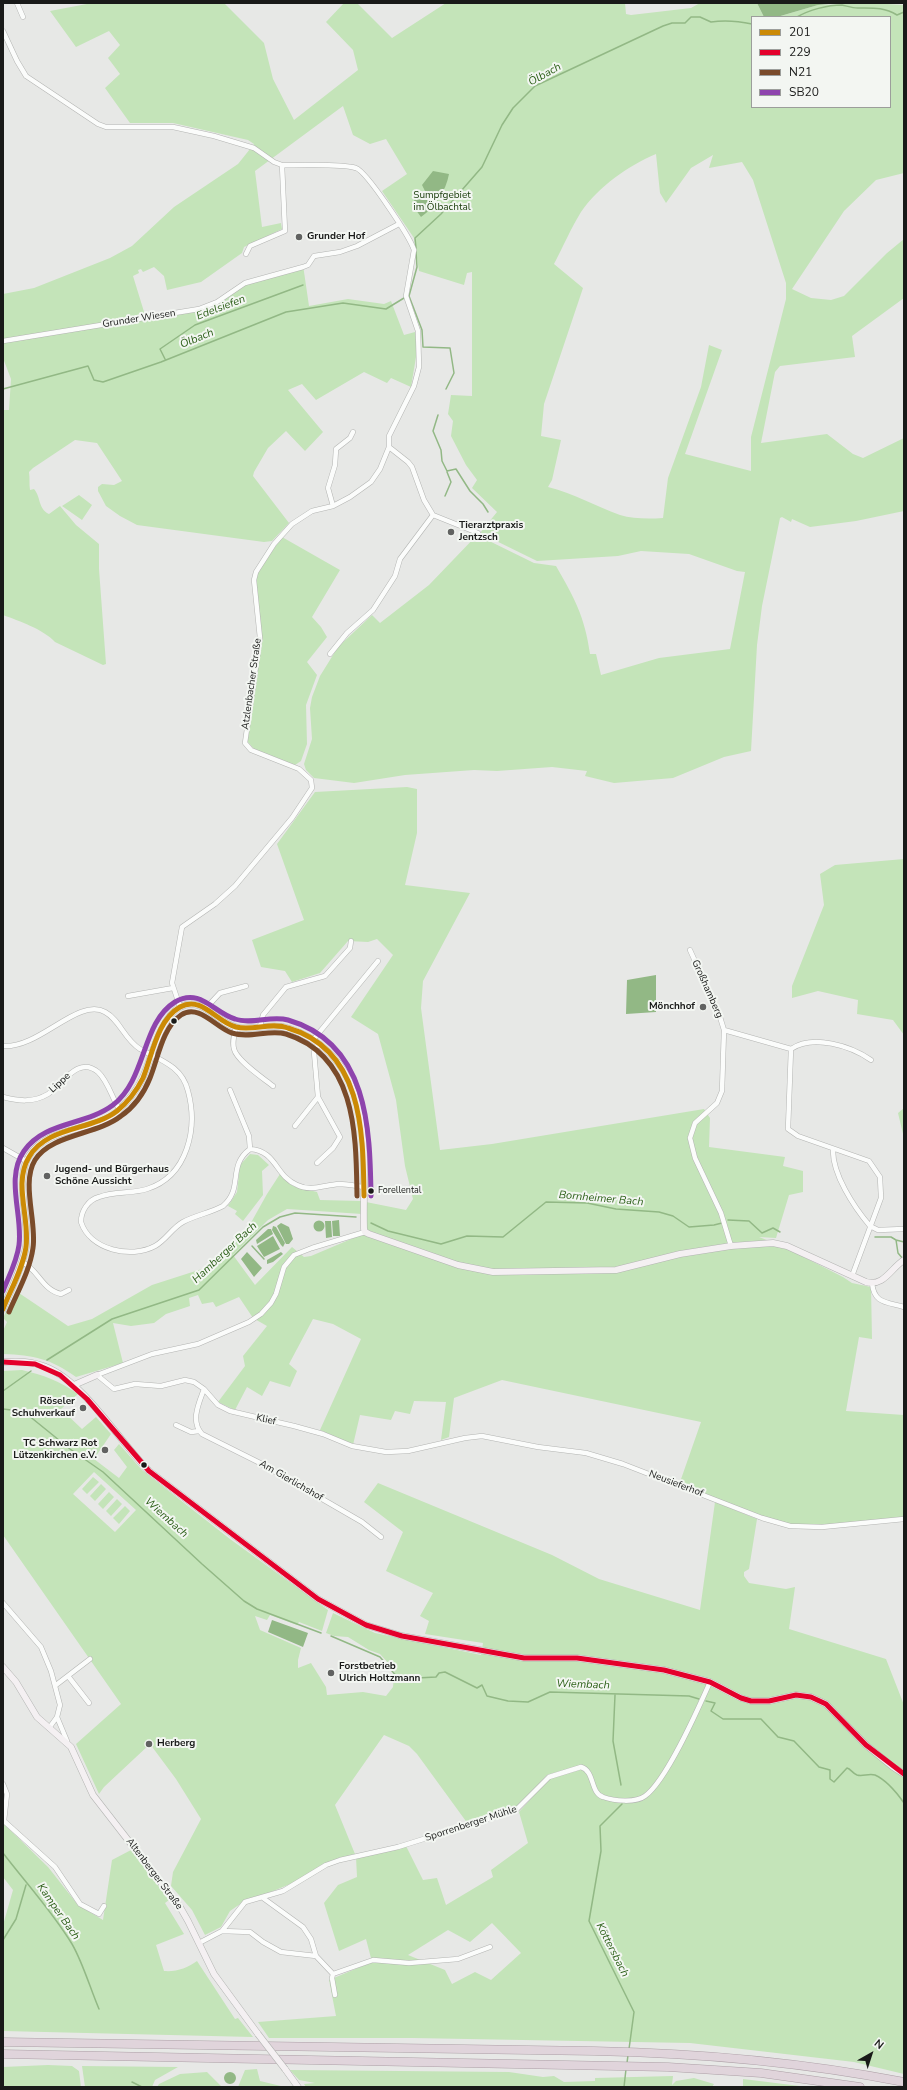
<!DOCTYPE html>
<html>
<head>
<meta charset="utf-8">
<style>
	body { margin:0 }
	#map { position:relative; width:907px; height:2090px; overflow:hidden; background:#e7e8e6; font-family:"Nunito Sans",sans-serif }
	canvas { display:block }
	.frame { position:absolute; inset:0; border:4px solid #191a19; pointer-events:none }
	.legend { position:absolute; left:751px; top:16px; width:140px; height:92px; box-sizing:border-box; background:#f3f6f2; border:1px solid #9c9e9b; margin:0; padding:5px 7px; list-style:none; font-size:12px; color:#191a19 }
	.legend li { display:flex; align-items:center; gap:8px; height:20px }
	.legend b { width:20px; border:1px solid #9c9e9b }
	.north { position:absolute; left:851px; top:2034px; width:40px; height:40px; -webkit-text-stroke:3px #f3f6f2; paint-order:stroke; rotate:39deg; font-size:11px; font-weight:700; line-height:16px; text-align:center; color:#191a19 }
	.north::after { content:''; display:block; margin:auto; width:14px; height:18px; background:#191a19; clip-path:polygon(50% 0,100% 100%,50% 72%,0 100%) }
</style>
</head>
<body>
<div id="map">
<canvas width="907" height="2090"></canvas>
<div class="frame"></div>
<ul class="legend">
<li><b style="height:5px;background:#cb8a05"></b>201</li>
<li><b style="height:5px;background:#e4002b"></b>229</li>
<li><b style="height:5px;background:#7a4b2a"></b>N21</li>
<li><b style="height:5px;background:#8e44ad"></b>SB20</li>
</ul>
<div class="north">N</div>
</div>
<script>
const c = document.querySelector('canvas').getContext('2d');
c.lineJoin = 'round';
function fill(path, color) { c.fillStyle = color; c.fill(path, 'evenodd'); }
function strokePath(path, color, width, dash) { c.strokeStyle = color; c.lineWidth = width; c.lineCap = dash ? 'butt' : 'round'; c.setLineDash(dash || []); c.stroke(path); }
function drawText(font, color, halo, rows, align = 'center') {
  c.font = font + ' "Nunito Sans",sans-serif'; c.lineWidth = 4; c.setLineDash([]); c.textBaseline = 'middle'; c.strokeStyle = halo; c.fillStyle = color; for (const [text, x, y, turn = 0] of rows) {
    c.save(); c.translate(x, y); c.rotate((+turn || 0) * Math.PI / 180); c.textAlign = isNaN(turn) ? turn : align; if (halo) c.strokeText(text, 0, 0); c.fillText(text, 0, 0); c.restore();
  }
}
const green = new Path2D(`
	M92 3H224L264 43 273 79 294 120 358 70 353 50 326 22 344 3H357L392 38 446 3H625L626 14 631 15 691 8 700 3H757L764 17H752V107H890V17H777L818 5 871 3 904 5V173L876 180 844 211 792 289 811 298 831 300 844 296 887 253 904 239V298L852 336 855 357 780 366 775 372 761 443 827 434 853 454 863 458 904 438V511L856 521 810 527 792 519 791 522 782 517 780 518 762 606 757 645 751 751 724 757 673 778 614 783 585 776 587 771 552 767 497 771 474 770 405 775 354 783 314 778 306 770 304 764 312 739 310 708 312 697 320 676 338 647 372 615 380 623 429 585 477 535 534 563 556 566C574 597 585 617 590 654H596L601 675 659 658 730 649 745 572 737 571 689 554 641 551 618 556 537 561 480 533 497 512 472 488 477 480 466 465 451 436 453 421 448 414 451 395 472 396V272L467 273 464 285 419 271 414 238 382 191 407 174 386 139 370 144 353 135 343 106 255 171 262 227 281 223 282 229 244 247 242 253 201 282 167 290 164 276 154 267 143 272 141 269 138 270 139 273 133 276 145 315 200 307 215 302 240 284 303 265 309 306 348 299 384 304 391 301 404 335 415 332 417 351 411 387 391 378 387 383 364 372 316 400 302 384 288 390 323 432 305 451 286 431 268 448 254 472 253 476 289 523 272 541 264 542 137 525 120 516 106 506 98 491V487L102 484 114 485 122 481 97 443 75 440 33 468 29 472C30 479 29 484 30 490L34 489C41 497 38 509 49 514L60 506 76 525 99 544V569L106 664 103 665 55 642C43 629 19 621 3 615V410H9L11 379 3 358V294L34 288 110 258 132 246 174 207 238 164 254 144 248 140 173 123H130L105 88 120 74 108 58 120 45 109 31 76 47 50 11ZM656 154 660 193 666 203 691 168 713 155 709 168 742 162 753 180 786 283V299L751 437V471L685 454 722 350 709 345 701 387 668 478 663 518C649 519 633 519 620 515 595 506 575 494 548 487L552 480 561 440 541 436 544 404 583 288 554 264C563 247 571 228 581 212 599 186 628 166 656 154Z
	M79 495 92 505 82 520 62 506Z
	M282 537 340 570 312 617 321 627 327 637 307 662 317 675 306 705 307 744 301 761 295 765 254 749 247 741 261 645 256 582 258 572Z
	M407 787 417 789V833L405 885 470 893 423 981 421 1008 440 1150 492 1144 704 1109 710 1118 709 1147 785 1157 783 1166 803 1171V1192L789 1195 776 1238 759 1237 780 1245 843 1277 852 1283 871 1287 872 1339 859 1337 846 1411 904 1415V1518C867 1522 828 1530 791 1525 754 1519 714 1497 680 1482L701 1422 502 1380 454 1398 449 1437 441 1440 446 1402 414 1401 410 1414 395 1411 391 1420 360 1415 353 1445 320 1430 361 1339 333 1324 313 1319 289 1364 297 1371 290 1387 270 1381 262 1396 247 1387 235 1410 218 1402 245 1366 243 1356 267 1326 253 1318 239 1297 216 1307 213 1302 202 1304 198 1295 189 1298 190 1306 166 1314 154 1323 131 1326 113 1323 123 1363 76 1377C51 1359 34 1355 3 1354V1331L7 1322 3 1318 16 1291 68 1326 92 1319 152 1285 208 1267 248 1228 267 1194 280 1174 293 1186 317 1192 320 1200 361 1201 406 1210 413 1199 405 1166 396 1100 378 1034 351 1017 393 955 377 939 368 942 348 941 320 973 292 982 285 971 261 967 252 940 304 920 277 844 315 792ZM287 1209 362 1214 363 1234 311 1256 304 1257 292 1247 255 1285 233 1255 268 1220Z
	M904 859V1035L893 1020 857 1014 858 1000 818 991 792 998V986L824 905 820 874 835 865Z
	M904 1108V1138L898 1113Z
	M250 1154 258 1155 269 1165 262 1171 263 1195 243 1221 235 1214 237 1211 228 1206 237 1192 240 1165Z
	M22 1370C43 1375 60 1381 78 1394L61 1409 82 1429 96 1417 111 1434 94 1459 119 1478 127 1467 114 1450 119 1444 142 1470 230 1539 328 1610 322 1631 299 1622 297 1625 270 1615 267 1620 255 1616 260 1630 301 1648 298 1660V1668L311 1663 326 1687 327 1695 363 1692 386 1696 393 1687 395 1665H390L380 1654 369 1650 348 1637 334 1636 326 1633 333 1613 375 1633 481 1655 483 1643 425 1634 429 1621 420 1616 433 1593 386 1571 403 1532 364 1502 378 1483 552 1555 599 1579 700 1610 715 1502 757 1519 749 1569 744 1572V1576L749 1583 786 1589 795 1587 789 1629 886 1659 904 1705V2074L854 2062 690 2043 412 2038H269L258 2022 336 2016 329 1980 372 1962 366 1939 339 1951 324 1903 338 1885 357 1877 356 1857 406 1846 423 1880 437 1878 446 1905 493 1877 491 1870 528 1843 519 1812 546 1782 550 1779 583 1769 581 1765 547 1775 517 1808 468 1824 417 1754 409 1746 384 1735 335 1805 355 1854 325 1863 295 1882 266 1894 243 1902 230 1911 221 1927 205 1935 192 1910 171 1886 173 1872 201 1819 176 1779 150 1744 104 1787 99 1794 76 1744 121 1704 3 1535V1371ZM94 1472 136 1510 115 1532 73 1494ZM492 1923 521 1953 491 1980 475 1972 452 1984 445 1970 408 1955 448 1930 470 1942Z
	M93 1477 99 1482 87 1494 82 1489Z
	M101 1484 106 1489 95 1501 90 1496Z
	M109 1492 114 1497 103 1509 98 1504Z
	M117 1499 122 1504 111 1516 106 1511Z
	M125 1506 130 1511 119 1524 113 1518Z
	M3 1823 48 1867 78 1905 103 1920 112 1860 131 1850 169 1900 165 1903 184 1934 156 1945 164 1971C177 1972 187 1968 197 1961L235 2019 238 2018 253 2037 3 2031V1925L13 1890 3 1877Z
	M48 2065 72 2066 79 2071 81 2087H3V2067Z
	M82 2066 178 2067 155 2080 152 2087H85Z
	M257 2069 260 2081 285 2087H238L245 2070Z
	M290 2070 509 2072 543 2077 554 2076 564 2082 595 2081V2078L673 2076 672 2085 676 2081 694 2078 714 2084 712 2087H306L304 2084 315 2083 299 2080Z
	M207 2072 222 2087H157L159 2084 180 2074Z
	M743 2079 808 2087H743Z`);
const water = new Path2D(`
	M757 3H840L818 5 777 17H764Z
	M433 171 449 174C446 191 435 207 421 217L413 206 415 197 421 196 425 191 422 185Z
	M656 975V1012L626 1014 627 980Z
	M339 1220 340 1236H333L332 1221Z
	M313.5 1226a5.5 5.5 0 1 1 11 0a5.5 5.5 0 1 1-11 0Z
	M325 1221H331L332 1237 326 1238Z
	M281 1223 289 1227 293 1239 289 1244H286L277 1226Z
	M273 1226 276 1227 285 1243 283 1247 281 1245 272 1230Z
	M268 1229H271L273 1234 257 1244 256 1240Z
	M273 1236 280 1249 264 1257 257 1246Z
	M247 1252 262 1268 254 1277 241 1259Z
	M281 1252 283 1254 273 1262 267 1264V1260Z
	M272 1620 308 1633 303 1647 268 1632Z
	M224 2078a6 6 0 1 1 12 0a6 6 0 1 1-12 0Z`);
const stream = new Path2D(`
	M797 17C809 10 827 5 842 5 847 6 852 8 858 8 873 8 884 7 897 15L904 12
	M416 248 415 238 441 214 482 167 502 125 513 108 535 86 663 26 672 23H685L691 17H700L711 22C724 20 738 21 752 24
	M416 252 417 267 409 296 422 330 423 347 450 348 454 373 446 389
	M165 359 160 349 195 325 303 285
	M3 389 88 366 94 380 103 382 161 362 286 312 343 303 386 309 404 298
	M438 415 433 431 441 450 442 461 447 471 456 469 470 491 483 504 488 512
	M445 496 451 482 447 472
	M728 1220 749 1221 762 1233 773 1228 780 1232
	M371 1223 388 1231 441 1244 467 1236 503 1237 546 1202 587 1203 616 1209 659 1212 673 1216 689 1227 714 1225 722 1223
	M875 1237H891L896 1240 898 1253 903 1259
	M896 1240 904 1242
	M252 1246 264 1259
	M47 1360 112 1319 199 1290 263 1227 280 1217 295 1213 356 1217
	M3 1391 31 1371
	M3 1409 20 1411 28 1415 70 1449 103 1472 202 1564 244 1601 257 1609 321 1633
	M331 1636 380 1657 398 1678 407 1681 417 1678 436 1677 439 1673 445 1672 477 1688 482 1685 487 1696 508 1701 528 1702 550 1692 689 1696 699 1699
	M615 1695 613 1741 621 1785
	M706 1701 715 1703 711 1711 723 1719H761L778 1737 794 1741 819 1767 830 1770V1779L834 1782 847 1768C851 1769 852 1773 857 1775 863 1777 868 1773 875 1775 886 1780 897 1793 904 1803
	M622 1804 600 1826 601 1851 589 1921 634 2012 629 2049
	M3 1853C26 1883 52 1911 72 1944 83 1963 90 1988 99 2009
	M3 1940 16 1919 26 1885
	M627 2063 628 2055
	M132 2082 142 2087
	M624 2087 626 2069`);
const street = new Path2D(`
	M17 3 23 17
	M3 31 17 61 26 76 98 124 106 127H173L214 136 254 148 274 162 282 165C303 166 337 163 356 168 367 172 410 237 414 250L406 296 418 331 419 367 414 386 389 436V447L380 469 371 482 350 497 333 506 312 511 292 524 274 544 256 572 254 580 260 638 245 743 251 750 299 769 311 780 312 788 292 818 235 886 215 904 182 927 172 983 180 1007
	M246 254 250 246 285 231 282 165
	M3 341 199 309 217 302 245 283 303 267 308 265 314 256 340 252 357 246 399 224
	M389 447 408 462 412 467 424 500 433 515 478 533
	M333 506 328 488 335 465 336 449 350 438 353 432
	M330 654 347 633 373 610 395 576 400 559 433 515
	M690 950 720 1017 724 1030 791 1049C813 1034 851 1046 871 1060
	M128 996 173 988
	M206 1008 220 993 246 986
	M260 1026 263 1015 286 987 325 976 350 948 351 941
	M236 1027C234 1035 232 1042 234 1049 237 1061 263 1078 273 1086
	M724 1030 722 1091 717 1103 695 1123 690 1138 695 1158 721 1213 731 1246
	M313 1040 378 961
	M3 1046C39 1049 78 997 105 1012 120 1020 124 1039 140 1049 160 1060 182 1066 188 1091 198 1128 188 1176 147 1189 131 1194 114 1191 99 1197 88 1200 81 1211 81 1222 90 1250 131 1259 155 1246 166 1240 172 1228 183 1222 196 1215 210 1213 223 1206 244 1188 227 1166 250 1149 277 1151 275 1176 297 1185 311 1192 324 1185 339 1184 347 1184 356 1186 364 1187
	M791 1049 788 1129 798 1136 869 1161 880 1177 881 1198 852 1276
	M230 1090 249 1136 250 1149
	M3 1097C18 1101 33 1103 48 1094 62 1085 78 1055 98 1072 108 1081 112 1098 119 1109
	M295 1126 318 1097
	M3 1148 26 1161
	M833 1149C832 1174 854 1207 870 1226L878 1230 904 1229
	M317 1163 333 1148 340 1137 318 1097 314 1052 319 1044
	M365 1232 312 1248 294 1255 284 1267 276 1294 271 1303 261 1314 249 1322 198 1344 152 1354 97 1375 114 1389 135 1384 161 1386 185 1380 194 1382 204 1389 218 1405 230 1411 294 1426 323 1434 352 1446 386 1452 408 1451 465 1438 482 1436 538 1447 586 1453 623 1464 762 1518 790 1526 822 1527 904 1519
	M22 1262C38 1269 42 1290 61 1294L69 1290
	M872 1283C874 1304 887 1302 904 1307
	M204 1389C199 1403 190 1421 202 1434L260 1463 362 1522 381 1537
	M176 1425 191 1432 199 1431
	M3 1603 41 1647 51 1671 60 1705 57 1717 49 1728
	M68 1676 89 1703
	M56 1685 90 1659
	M57 1717 67 1741
	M3 1784 7 1794 4 1821 55 1867 80 1904 99 1914 104 1906
	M263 1898 303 1927 311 1939 316 1956 333 1974 373 1960 409 1963 458 1959 490 1947
	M222 1931 250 1932 263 1942 281 1952 316 1956
	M199 1943 222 1931 245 1902 283 1891 326 1865 340 1860 398 1847 516 1810 549 1777 581 1767C595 1771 590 1793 603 1797 614 1801 636 1803 645 1796 667 1780 698 1709 710 1682
	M333 1974 332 1978 335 1995`);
const secondary = new Path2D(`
	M3 1309C11 1289 22 1268 26 1247 30 1219 14 1180 29 1156 50 1124 93 1134 119 1110 128 1101 138 1089 143 1077 152 1057 160 1018 180 1007 204 995 218 1025 239 1028 254 1030 268 1024 283 1027 296 1030 308 1036 319 1044 376 1086 362 1168 364 1229L365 1232 369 1234 458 1265 493 1272 616 1270 680 1254 731 1246 773 1243 787 1246 866 1282C884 1287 891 1268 904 1260
	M3 1362C18 1361 32 1361 46 1367 84 1382 119 1441 149 1471L318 1599 366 1625 402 1636 524 1658H577L664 1670 710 1682 741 1698 751 1701H769L796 1695 811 1697 826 1704 866 1745 893 1767 904 1774
	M74 1385 97 1375
	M3 1667 16 1682 37 1717 71 1747 93 1795 180 1907 188 1921 214 1974 258 2034
	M285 2069 298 2087`);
const highway = new Path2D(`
	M3 2042 594 2051C698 2053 801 2062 904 2082
	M3 2054 668 2067 761 2073 860 2087`);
const secondaryBridge = new Path2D(`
	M258 2034 285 2069`);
const bus1 = new Path2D(`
	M3 1309C11 1289 23 1268 26 1247 30 1218 13 1183 29 1157 47 1126 91 1131 117 1111 128 1102 137 1090 143 1078 152 1056 157 1020 180 1007 202 995 216 1022 236 1027 253 1031 271 1022 288 1028 363 1050 363 1132 364 1196`);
const bus2 = new Path2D(`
	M3 1362 35 1364 60 1375 87 1399 149 1471 318 1599 366 1625 402 1636 524 1658H577L664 1670 710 1682 741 1698 751 1701H769L796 1695 811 1697 826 1704 866 1745 904 1774`);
const bus3 = new Path2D(`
	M9 1312C18 1291 30 1270 33 1248 37 1222 21 1183 35 1160 51 1134 97 1135 121 1116 134 1107 144 1093 150 1078 158 1059 162 1028 181 1015 199 1003 216 1028 232 1033 250 1039 269 1029 286 1034 357 1056 356 1136 357 1196`);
const bus4 = new Path2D(`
	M3 1291C9 1276 17 1261 19 1245 23 1215 5 1178 24 1151 45 1121 85 1126 113 1105 147 1079 141 1023 175 1002 200 987 214 1013 235 1019 252 1025 271 1015 288 1020 368 1043 370 1128 371 1196`);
const markers = [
	[299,237,4,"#616261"],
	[451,532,4,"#616261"],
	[703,1007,4,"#616261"],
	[174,1021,3.5,"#191a19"],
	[47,1176,4,"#616261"],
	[371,1191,3.5,"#191a19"],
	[83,1408,4,"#616261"],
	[105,1450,4,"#616261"],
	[144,1465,3.5,"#191a19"],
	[331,1673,4,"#616261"],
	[149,1744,4,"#616261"]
];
const busNames = [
	["Forellental",378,1191]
];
const parkNames = [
	["Sumpfgebiet",442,196],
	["im Ölbachtal",442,208]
];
const poiNames = [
	["Grunder Hof",307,237],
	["Tierarztpraxis",459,526],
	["Jentzsch",459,538],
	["Mönchhof",695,1007,"right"],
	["Jugend- und Bürgerhaus",55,1170],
	["Schöne Aussicht",55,1182],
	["Röseler",75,1402,"right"],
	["Schuhverkauf",75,1414,"right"],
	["TC Schwarz Rot",97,1444,"right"],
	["Lützenkirchen e.V.",97,1456,"right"],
	["Forstbetrieb",339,1667],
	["Ulrich Holtzmann",339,1679],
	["Herberg",157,1744]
];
const streetNames = [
	["Grunder Wiesen",139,319,-9],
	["Atzlenbacher Straße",252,684,-82],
	["Großhamberg",707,989,66],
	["Lippe",60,1083,-42],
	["Klief",266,1420,12],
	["Am Gierlichshof",291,1481,30],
	["Neusieferhof",676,1484,21],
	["Sporrenberger Mühle",471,1824,-18],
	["Altenberger Straße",154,1874,53]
];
const waterNames = [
	["Ölbach",545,75,-29],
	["Edelsiefen",221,308,-21],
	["Ölbach",197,339,-22],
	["Bornheimer Bach",601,1199,5],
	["Hamberger Bach",225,1253,-43],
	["Wiembach",166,1518,42],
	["Wiembach",583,1685,2],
	["Kamper Bach",58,1912,55],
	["Köttersbach",612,1950,63]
];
fill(green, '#c4e4b9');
fill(water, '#92b885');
strokePath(stream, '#92b885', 1.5);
strokePath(street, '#b3b4b2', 5.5);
strokePath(secondary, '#b3b4b2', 7);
strokePath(highway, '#ac9fa6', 9);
strokePath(street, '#fbfcfb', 4.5);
strokePath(secondary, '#f4f0f2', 6);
strokePath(highway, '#e0d4db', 8);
strokePath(secondaryBridge, '#b3b4b2', 7, []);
strokePath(secondaryBridge, '#f4f0f2', 6);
strokePath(bus1, '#cb8a05', 5);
strokePath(bus2, '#e4002b', 5);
strokePath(bus3, '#7a4b2a', 5);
strokePath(bus4, '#8e44ad', 5);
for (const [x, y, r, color] of markers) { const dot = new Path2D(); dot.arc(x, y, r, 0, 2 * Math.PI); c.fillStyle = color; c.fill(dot); strokePath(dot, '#f3f6f2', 1.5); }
drawText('9px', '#191a19', '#f3f6f2', busNames, 'left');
drawText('10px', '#163a07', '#f3f6f2', parkNames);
drawText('bold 10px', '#191a19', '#f3f6f2', poiNames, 'left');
drawText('10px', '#191a19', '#f3f6f2', streetNames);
drawText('italic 11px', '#2b5f17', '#f3f6f2', waterNames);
</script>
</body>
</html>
